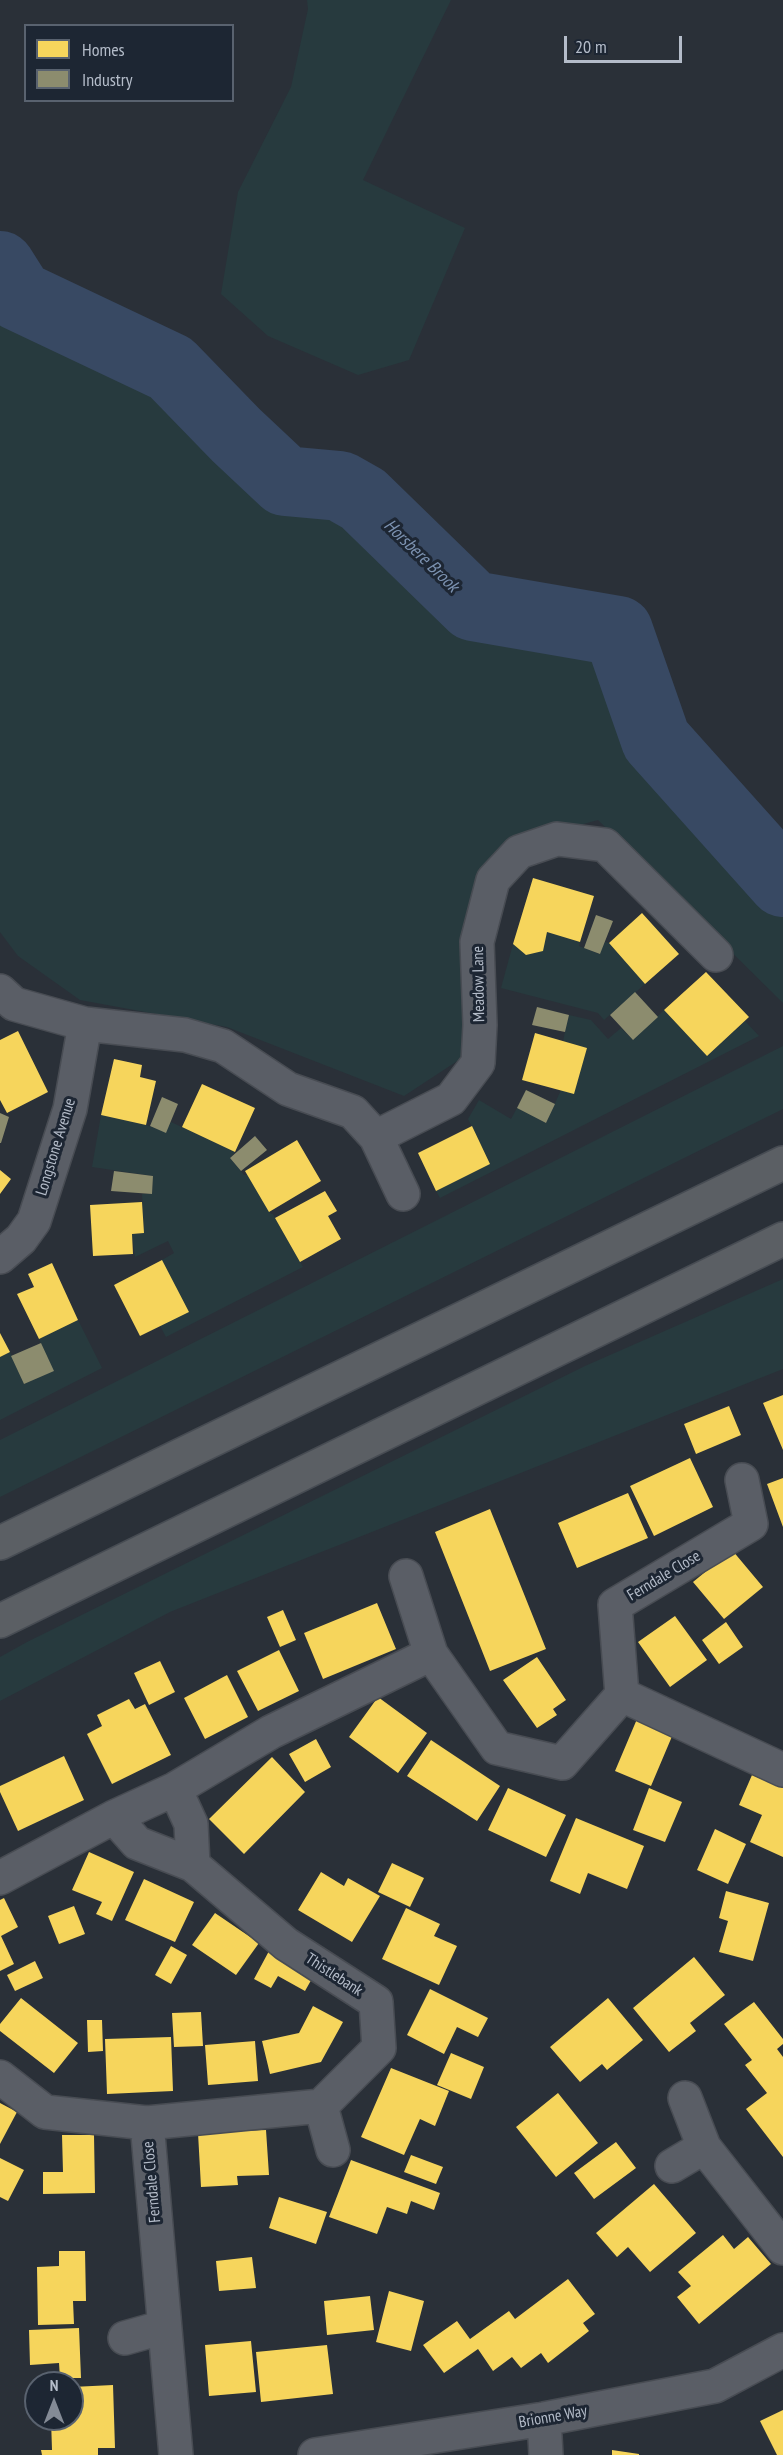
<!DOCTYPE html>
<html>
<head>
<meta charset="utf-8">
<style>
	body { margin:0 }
	#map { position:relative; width:783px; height:2455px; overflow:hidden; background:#2a3038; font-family:"PT Sans Narrow",sans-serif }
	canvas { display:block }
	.legend { position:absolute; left:24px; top:24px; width:210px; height:78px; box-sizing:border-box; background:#1d2633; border:2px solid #59626f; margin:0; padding:8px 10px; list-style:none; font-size:18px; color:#b4bcc9 }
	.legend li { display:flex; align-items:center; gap:12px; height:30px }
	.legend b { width:30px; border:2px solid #59626f }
	.north { position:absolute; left:24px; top:2371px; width:60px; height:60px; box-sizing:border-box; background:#1d2633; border:2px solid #59626f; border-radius:50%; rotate:0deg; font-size:16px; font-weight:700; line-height:24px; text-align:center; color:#b4bcc9 }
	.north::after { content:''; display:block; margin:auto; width:21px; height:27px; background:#848b96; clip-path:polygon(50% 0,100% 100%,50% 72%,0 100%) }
	.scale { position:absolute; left:564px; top:36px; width:118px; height:27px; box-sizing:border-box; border:3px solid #b4bcc9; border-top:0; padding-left:8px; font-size:18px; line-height:21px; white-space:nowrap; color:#b4bcc9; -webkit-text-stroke:4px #1d2633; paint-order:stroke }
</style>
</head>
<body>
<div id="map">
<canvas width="783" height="2455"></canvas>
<ul class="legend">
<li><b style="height:16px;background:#f6d55c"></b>Homes</li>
<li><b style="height:16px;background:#8c8c6e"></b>Industry</li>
</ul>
<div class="north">N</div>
<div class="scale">20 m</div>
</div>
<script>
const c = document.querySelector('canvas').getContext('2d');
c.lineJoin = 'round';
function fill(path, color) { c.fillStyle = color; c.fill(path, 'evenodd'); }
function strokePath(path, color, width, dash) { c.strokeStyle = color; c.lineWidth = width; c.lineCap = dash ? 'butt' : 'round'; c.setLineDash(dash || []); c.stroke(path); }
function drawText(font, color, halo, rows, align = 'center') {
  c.font = font + ' "PT Sans Narrow",sans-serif'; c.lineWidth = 6; c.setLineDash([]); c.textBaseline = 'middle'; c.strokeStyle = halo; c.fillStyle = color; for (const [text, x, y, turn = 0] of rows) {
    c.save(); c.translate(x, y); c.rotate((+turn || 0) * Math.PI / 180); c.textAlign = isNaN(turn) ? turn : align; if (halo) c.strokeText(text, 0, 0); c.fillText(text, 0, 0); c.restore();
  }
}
const green = new Path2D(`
	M307 0H451L363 180 465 228 409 360 358 375 268 336 221 294 238 192 291 87 308 9Z
	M0 266 19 296 171 368 285 481 340 486 363 499 473 606 618 631 656 740 783 874V1003L598 820 503 846 468 1054 404 1096 227 1027 80 1000 18 956 0 932Z
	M547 932 580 942 579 946 599 954 605 942 609 943 645 984 604 1020 598 1013 501 988 513 944 526 955 542 951Z
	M664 1010 707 1056 745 1021 759 1036 440 1198 436 1191 490 1163 468 1119 479 1100 511 1119 517 1108 546 1123 561 1090 574 1093 587 1048 563 1041 569 1015 591 1020 608 1039 621 1028 633 1040Z
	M783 1046V1109L0 1497V1440Z
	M101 1115 146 1125 165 1132 171 1122 235 1152 230 1158 244 1175H248L271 1214H273L275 1218 303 1267 166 1337 160 1326 162 1260 174 1253 168 1241 135 1257 132 1234 144 1233 142 1194H152L153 1176 92 1167Z
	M783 1279V1369L170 1612 0 1701V1657L27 1642 585 1366Z
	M78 1320 102 1368 0 1420V1357L10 1352 24 1384 53 1371 39 1339Z`);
const homes = new Path2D(`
	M533 878 594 896 580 942 547 932 543 951 526 955 513 944Z
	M642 913 679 954 645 984 609 943Z
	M706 972 749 1017 707 1056 664 1010Z
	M18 1031 48 1092 7 1113 0 1100V1040Z
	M535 1033 587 1048 574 1094 522 1080Z
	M114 1059 142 1065 140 1077 156 1081 146 1125 101 1115Z
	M202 1084 255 1108 235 1152 182 1127Z
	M472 1126 490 1164 436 1191 418 1153Z
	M297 1140 321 1181 269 1212 245 1171Z
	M0 1170 11 1179 0 1194Z
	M325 1191 337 1211 328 1216 341 1239 300 1262 275 1218Z
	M142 1202 144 1233 132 1234 133 1254 93 1256 90 1205Z
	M162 1260 189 1312 140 1336 114 1285Z
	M52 1263 78 1320 39 1339 17 1294 34 1287 28 1274Z
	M0 1333 10 1352 0 1357Z
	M783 1395V1450L763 1403Z
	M729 1406 741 1435 696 1454 684 1424Z
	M690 1458 713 1507 654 1536 630 1486Z
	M783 1478V1527L767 1484Z
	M628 1493 648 1538 577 1568 558 1523Z
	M490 1509 546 1649 490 1671 435 1532Z
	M732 1550 763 1587 724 1619 693 1582Z
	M377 1603 396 1649 323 1679 304 1633Z
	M283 1610 296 1640 280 1647 267 1617Z
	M675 1616 707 1660 670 1687 638 1642Z
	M726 1622 743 1647 719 1664 702 1640Z
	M279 1650 299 1691 258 1711 237 1671Z
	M537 1657 566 1700 553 1709 557 1715 537 1728 503 1680Z
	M160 1661 175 1692 149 1705 134 1673Z
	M227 1675 248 1717 205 1739 184 1698Z
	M378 1697 427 1733 398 1773 349 1737Z
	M129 1699 135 1709 145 1704 171 1755 112 1784 87 1734 102 1726 97 1715Z
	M637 1719 673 1734 651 1786 615 1771Z
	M316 1739 331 1767 305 1782 289 1754Z
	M431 1740 500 1786 477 1821 407 1776Z
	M64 1756 84 1800 18 1831 0 1792V1786Z
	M272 1757 305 1792 244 1854 209 1819Z
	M752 1775 783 1788V1857L750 1842 762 1815 739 1805Z
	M508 1788 566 1815 546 1857 488 1830Z
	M649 1788 682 1802 665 1842 633 1830Z
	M576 1818 644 1846 627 1889 588 1873 580 1894 550 1881Z
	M715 1829 746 1844 728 1884 697 1870Z
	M89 1852 134 1872 112 1921 96 1914 102 1902 72 1890Z
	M392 1863 424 1878 410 1907 378 1892Z
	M321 1872 344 1886 348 1878 380 1896 352 1942 298 1910Z
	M144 1879 194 1902 175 1942 125 1920Z
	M726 1891 769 1903 753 1961 719 1952 728 1921 719 1918Z
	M4 1898 18 1927 1 1936 14 1964 0 1971V1900Z
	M74 1906 85 1934 59 1944 48 1916Z
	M406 1908 440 1924 434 1936 457 1946 439 1985 382 1959Z
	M215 1913 259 1943 236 1975 192 1945Z
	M171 1946 187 1955 171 1984 155 1975Z
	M269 1951 314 1975 305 1991 278 1976 271 1988 254 1979Z
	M694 1957 725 1995 690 2023 696 2031 669 2052 633 2008Z
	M35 1961 43 1978 15 1991 7 1975Z
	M430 1989 488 2018 478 2037 457 2027 444 2054 407 2035Z
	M21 1998 78 2043 54 2073 0 2031V2024Z
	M608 1998 643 2040 607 2070 602 2064 580 2082 550 2047Z
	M754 2002 783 2039V2044L777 2049 783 2057V2157L746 2109 767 2093 745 2065 752 2060 724 2024Z
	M313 2006 343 2022 321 2062 270 2074 262 2041 299 2033Z
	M201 2012 203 2046 174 2047 172 2013Z
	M87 2020H102L103 2051 88 2052Z
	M171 2037 173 2091 107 2094 105 2039Z
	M255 2041 258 2081 208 2085 205 2045Z
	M451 2053 484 2067 471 2099 437 2085Z
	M391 2068 449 2091 435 2126 420 2119 404 2155 361 2137Z
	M558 2093 598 2143 556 2177 516 2127Z
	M0 2103 17 2112 0 2144Z
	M266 2130 269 2175 237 2176 238 2185 201 2187 198 2133Z
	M62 2135H94L95 2193 43 2194V2172H63Z
	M616 2142 636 2168 594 2199 574 2173Z
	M411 2155 443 2167 436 2184 404 2172Z
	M0 2158 24 2170 8 2201 0 2197Z
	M351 2160 440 2193 434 2210 411 2201 407 2214 387 2207 377 2234 329 2217Z
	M654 2184 696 2233 650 2272 628 2247 617 2257 596 2233Z
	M279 2197 327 2212 316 2244 269 2228Z
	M723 2235 734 2249 748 2237 771 2264 699 2324 677 2297 691 2286 678 2272Z
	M59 2251H85L86 2301H73L74 2324 38 2325 37 2267 59 2266Z
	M252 2257 256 2288 219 2291 216 2261Z
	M568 2279 595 2314 583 2323 589 2331 548 2363 541 2353 521 2368 512 2357 493 2371 478 2349 444 2373 423 2345 457 2321 470 2339 509 2311 515 2319Z
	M389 2291 424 2301 411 2351 376 2342Z
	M370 2296 374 2330 327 2335 324 2301Z
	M79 2328 81 2378H60L59 2363 30 2365 29 2330Z
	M251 2341 256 2392 209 2396 205 2345Z
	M327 2345 333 2394 261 2402 256 2352Z
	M113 2385 115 2448H98V2455H42L41 2450H52L51 2419H72V2387Z
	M783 2410V2455H777L760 2421Z
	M612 2450 639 2454V2455H612Z`);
const industry = new Path2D(`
	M596 915 613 921 600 954 584 948Z
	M635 992 658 1017 633 1040 610 1015Z
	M537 1007 569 1015 565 1032 532 1025Z
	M526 1090 555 1104 546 1123 517 1108Z
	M162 1097 178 1104 166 1133 150 1126Z
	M0 1113 9 1117 1 1143H0Z
	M255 1136 267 1150 241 1171 230 1158Z
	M114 1171 153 1176 152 1194 111 1191Z
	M41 1343 54 1371 24 1384 11 1356Z`);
const river = new Path2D(`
	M0 266 19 296 171 368 236 435 285 481 340 486 363 499 473 606 618 631 656 740 783 882`);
const minor = new Path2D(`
	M0 991 14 1004 85 1024 185 1035 223 1046 288 1089 353 1112 376 1137 403 1194
	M376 1137 451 1099 478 1063 480 1025 477 942 493 880 519 852 557 839 605 845 716 955
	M0 1257 21 1239 34 1221 70 1109 85 1024
	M431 1654 497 1748 562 1763 622 1695 615 1605 751 1524 742 1480
	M622 1695 783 1770
	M114 1817 137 1843 193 1865 191 1824 175 1789
	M0 1878 114 1817 175 1789 271 1732 431 1654 406 1576
	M0 2077 45 2112 147 2123 176 2455
	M685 2098 704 2147 783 2248
	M321 2106 333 2150
	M147 2123 321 2106 379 2048 376 2002 286 1944 193 1865
	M672 2166 704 2147
	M125 2338 164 2327
	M544 2419 546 2455
	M315 2455 544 2419 715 2386 783 2350`);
const trunk = new Path2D(`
	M0 1543 783 1163
	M0 1621 783 1239`);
const streetNames = [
	["Meadow Lane",479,984,-91],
	["Longstone Avenue",56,1147,-73],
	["Ferndale Close",664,1576,-31],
	["Thistlebank",334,1975,33],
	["Ferndale Close",152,2182,-95],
	["Brionne Way",553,2417,-10]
];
const waterNames = [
	["Horsbere Brook",421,556,44]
];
fill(green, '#273a3e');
fill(homes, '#f6d55c');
fill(industry, '#8c8c6e');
strokePath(river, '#384963', 70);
strokePath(minor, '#484c53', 36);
strokePath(trunk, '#474c53', 36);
strokePath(minor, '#5a5e66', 33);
strokePath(trunk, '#5b5f64', 33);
drawText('16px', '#b4bcc9', '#1d2633', streetNames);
drawText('italic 18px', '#7c92b1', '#1d2633', waterNames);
</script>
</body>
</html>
